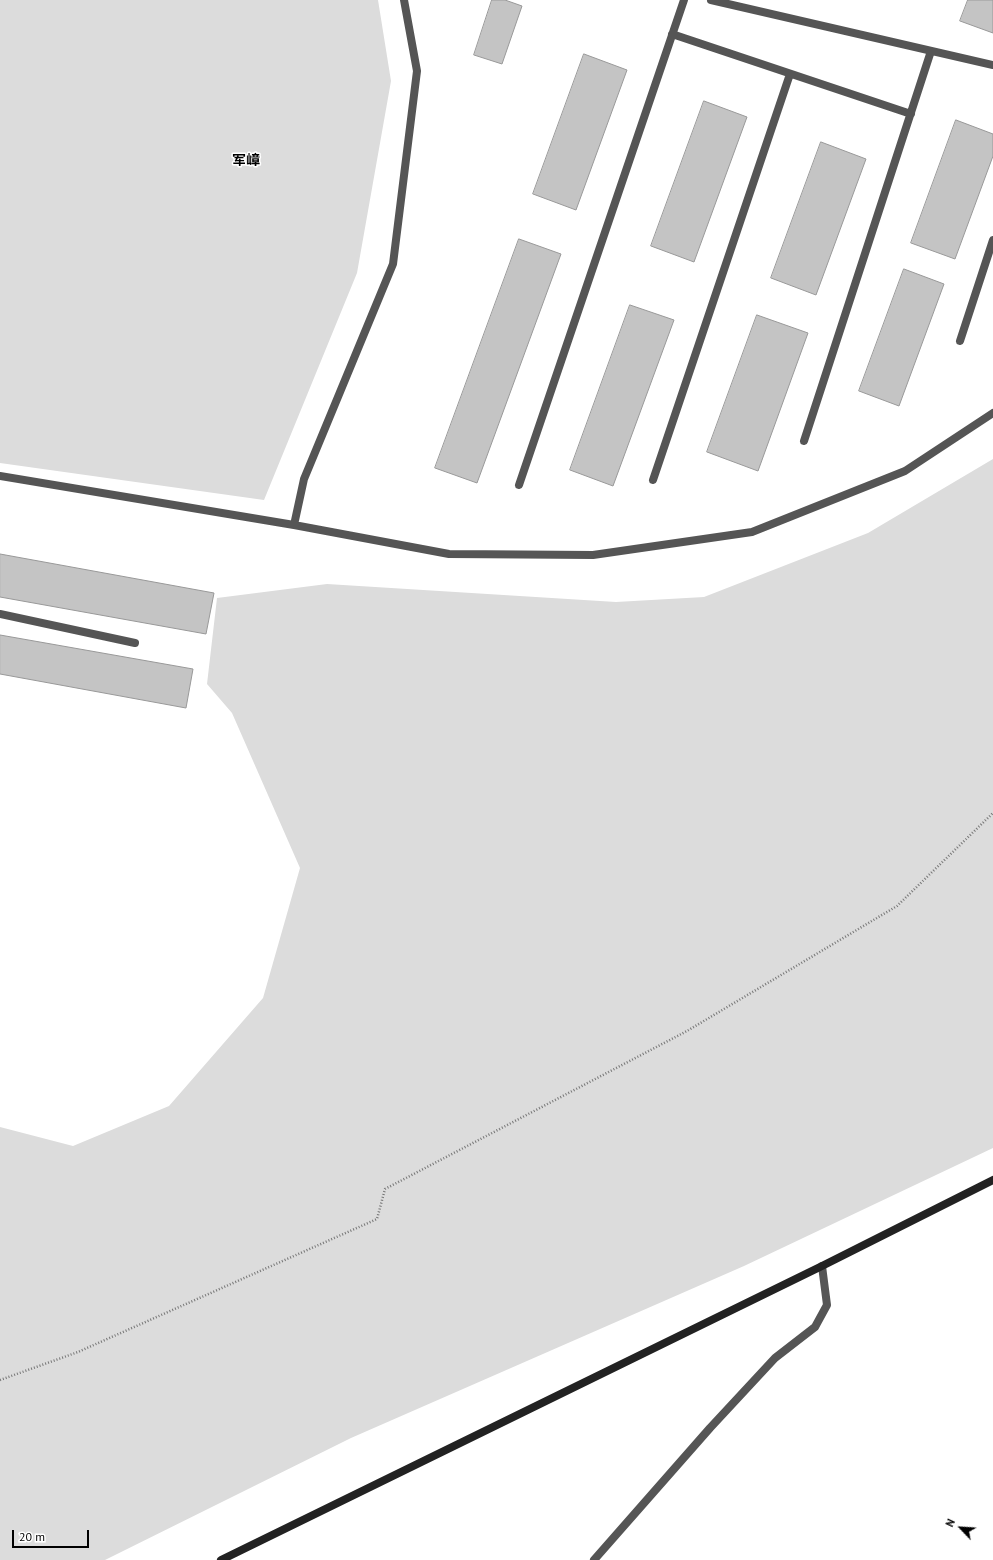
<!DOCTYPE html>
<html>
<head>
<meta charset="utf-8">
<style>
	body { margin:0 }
	#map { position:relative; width:993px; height:1560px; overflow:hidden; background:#fff; font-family:"PT Sans",sans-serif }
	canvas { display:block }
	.north { position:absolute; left:941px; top:1508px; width:40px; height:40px; -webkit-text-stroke:3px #fff; paint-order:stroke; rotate:295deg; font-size:11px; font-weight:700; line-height:16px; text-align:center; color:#000 }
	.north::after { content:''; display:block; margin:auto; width:14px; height:18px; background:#000; clip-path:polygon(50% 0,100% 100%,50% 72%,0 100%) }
	.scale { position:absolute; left:12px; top:1530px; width:77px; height:18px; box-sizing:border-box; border:2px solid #000; border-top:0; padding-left:5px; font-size:12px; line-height:14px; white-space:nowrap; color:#000; -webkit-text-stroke:3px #fff; paint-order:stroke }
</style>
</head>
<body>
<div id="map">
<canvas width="993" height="1560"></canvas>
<div class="north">N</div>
<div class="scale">20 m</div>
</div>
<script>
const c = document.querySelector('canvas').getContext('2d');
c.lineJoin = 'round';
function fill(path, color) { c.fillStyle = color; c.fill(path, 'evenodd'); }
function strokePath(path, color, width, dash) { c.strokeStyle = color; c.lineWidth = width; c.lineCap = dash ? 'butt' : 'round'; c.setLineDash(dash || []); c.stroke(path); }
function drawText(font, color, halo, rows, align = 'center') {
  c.font = font + ' "PT Sans","Noto Sans SC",sans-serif'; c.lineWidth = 3; c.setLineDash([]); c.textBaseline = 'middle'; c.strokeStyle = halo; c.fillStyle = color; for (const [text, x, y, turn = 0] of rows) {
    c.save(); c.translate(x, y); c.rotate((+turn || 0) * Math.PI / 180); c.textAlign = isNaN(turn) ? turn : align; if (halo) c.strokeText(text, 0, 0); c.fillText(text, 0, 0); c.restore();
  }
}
const green = new Path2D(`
	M0 0H378L391 81 357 273 264 500 0 463Z
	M993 459V1148L744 1266 351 1438 105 1560H0V1127L73 1146 169 1106 263 998 300 868 232 713 207 684 217 598 327 584 616 602 704 597 868 533Z`);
const building = new Path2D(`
	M492 0H505L522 6 502 64 474 55Z
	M968 0H993V33L960 21Z
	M584 54 627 70 576 210 533 194Z
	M704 101 747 117 694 262 651 246Z
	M956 120 993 134V156L955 259 911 243Z
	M821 142 866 159 816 295 771 278Z
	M519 239 561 254 477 483 435 468Z
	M904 269 944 284 899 406 859 391Z
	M630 305 674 320 613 486 570 470Z
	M757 315 808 333 758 471 707 452Z
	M0 554 214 593 206 634 0 597Z
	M0 635 193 669 186 708 0 674Z`);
const path = new Path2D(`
	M0 1380 78 1352 377 1219 385 1189 687 1031 897 906 993 813`);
const lane = new Path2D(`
	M0 614 135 643
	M594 1560 710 1428 775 1358 815 1327 827 1305 822 1266`);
const street = new Path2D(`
	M711 0 993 65
	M672 34 911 114
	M960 341 993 240
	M804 441 931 51
	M0 476 294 525 449 554 593 555 752 532 905 471 993 413
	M653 480 790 74
	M519 485 684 0
	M294 525 304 479 393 264 417 71 404 0`);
const secondary = new Path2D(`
	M221 1560 822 1266 993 1180`);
const districtNames = [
	["军嶂",246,161]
];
fill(green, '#dcdcdc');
fill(building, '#c4c4c4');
strokePath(building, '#999', 1);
strokePath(path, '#777', 2.5, [1, 2]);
strokePath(lane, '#555', 8);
strokePath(street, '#555', 8);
strokePath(secondary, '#222', 8);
drawText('bold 14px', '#000', '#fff', districtNames);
</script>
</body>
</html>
